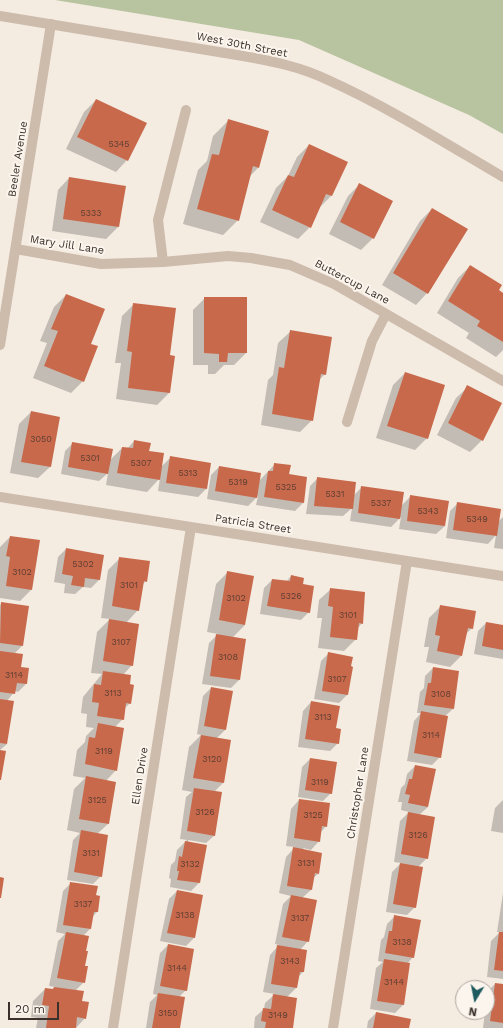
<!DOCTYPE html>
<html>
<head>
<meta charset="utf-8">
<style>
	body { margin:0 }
	#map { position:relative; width:503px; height:1028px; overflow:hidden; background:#f4ebe1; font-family:"Work Sans",sans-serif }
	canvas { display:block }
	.north { position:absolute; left:455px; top:980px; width:40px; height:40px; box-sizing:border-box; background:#fbf5ee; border:1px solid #aea6a0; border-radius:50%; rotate:190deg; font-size:11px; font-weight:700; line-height:16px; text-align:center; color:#3b302b }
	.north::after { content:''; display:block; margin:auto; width:14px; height:18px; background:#1f5a5e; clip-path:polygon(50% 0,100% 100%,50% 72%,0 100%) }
	.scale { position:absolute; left:8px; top:1002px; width:51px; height:18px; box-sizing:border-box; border:2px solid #3b302b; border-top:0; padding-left:5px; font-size:12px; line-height:14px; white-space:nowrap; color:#3b302b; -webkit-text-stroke:3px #fbf5ee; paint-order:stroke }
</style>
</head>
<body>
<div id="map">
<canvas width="503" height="1028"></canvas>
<div class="north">N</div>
<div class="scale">20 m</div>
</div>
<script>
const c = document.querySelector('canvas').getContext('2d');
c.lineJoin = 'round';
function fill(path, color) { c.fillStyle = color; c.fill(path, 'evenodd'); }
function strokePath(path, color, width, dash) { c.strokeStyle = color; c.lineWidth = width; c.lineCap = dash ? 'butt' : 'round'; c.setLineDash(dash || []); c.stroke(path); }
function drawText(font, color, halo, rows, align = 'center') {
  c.font = font + ' "Work Sans",sans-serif'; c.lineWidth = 4; c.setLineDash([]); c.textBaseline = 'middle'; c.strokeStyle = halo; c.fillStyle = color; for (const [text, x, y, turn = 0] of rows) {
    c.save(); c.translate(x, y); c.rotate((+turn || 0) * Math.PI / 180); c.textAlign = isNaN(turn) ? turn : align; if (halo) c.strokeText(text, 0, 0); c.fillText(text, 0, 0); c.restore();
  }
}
const green = new Path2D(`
	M55 0H503V134L469 115 299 40Z`);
const shadow = new Path2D(`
	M96 100 127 160 116 172 66 149 84 112Z
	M229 120 258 168 250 176 238 220 223 235 183 224 198 170 207 161 213 136Z
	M309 145 346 162 331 196 319 208 310 227 298 239 260 222 276 188 288 176 297 157Z
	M69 178 124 187 118 227 106 239 52 231 58 190Z
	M359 185 373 238 361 250 329 234 348 196Z
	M432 209 427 293 416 305 382 285 420 221Z
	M470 266 503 294V350L496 357 466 338 469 333 437 313 458 278Z
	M66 295 90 344 83 381 71 393 33 378 47 343 40 341 54 307Z
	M205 298 246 353 234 365H224L215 374H208V365H193V310Z
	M134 304 168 356 169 393 157 405 116 399 121 363H115L122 316Z
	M290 332 325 374 319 380 312 420 300 432 261 425 268 380 273 375 278 343Z
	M405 373 427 438 415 450 376 438 393 385Z
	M468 387 482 440 470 452 437 435 456 398Z
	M31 412 50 467 38 478 10 473 19 424Z
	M134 441 148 452 161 467 170 458 206 489 198 497 158 491 160 478 147 492 106 485 108 473 99 481 61 474 65 451 73 443 110 460 122 448 127 449Z
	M275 464 288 475 303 503 295 511 256 505 258 496 248 506 207 499 211 475 219 467 258 482Z
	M318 478 353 496 362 487 401 506 411 496 445 526 436 534 399 529 401 517 391 527 350 521 352 508 343 516 306 514 310 486Z
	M458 503 498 522 503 517V549L494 548 496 535 488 544 446 538 450 511Z
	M10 537 31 590 20 601 0 598V547Z
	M66 549 103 555 99 580 91 588 83 587 75 594 64 593 65 584 54 582 58 557Z
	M120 558 146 581 142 585 138 610 126 623 132 665 123 675 130 703 125 708 123 719 115 727 116 770 106 781 108 824 97 834 101 876 93 884 67 880 73 840 80 833 67 830 74 789 85 778 73 776 77 750 85 742 86 736 94 728 86 727 87 714 81 713 83 697 102 674 91 673 97 632 110 619 101 618 108 570Z
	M228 572 245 625 232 638 239 680 231 688 202 684 209 643 218 634 207 632 216 584Z
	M291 576 302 585 309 612 301 620 260 614 264 588 272 580 286 582Z
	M331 589 362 623 358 628 356 639 344 651 318 648 322 618H317L319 600Z
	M2 603 22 646 14 654 26 684 18 692 15 691 7 701V744L0 750V605Z
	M441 606 472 628 465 635 462 655 450 667 426 662 429 647H424L429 618Z
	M486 623 503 626V659L474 654 478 631Z
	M329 653 352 668 347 695 339 703 314 699 321 661Z
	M433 668 453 709 445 716 440 757 432 765 407 761 414 721 421 713H417L420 692 424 688 425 676Z
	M211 688 232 692 225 730 217 738 230 740 223 783 214 792 215 835 206 843 188 840 199 883 191 891 170 887 171 879 169 878 171 865 175 861 177 850 187 840 180 839 186 797 192 792 182 790 189 747 201 735 197 734 203 696Z
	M311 702 335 729 338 743 330 751 298 747 303 711Z
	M310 759 331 793 323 801 298 797 302 767Z
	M415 766 428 807 419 815 427 858 418 867 415 907 407 915 386 912 392 872 401 863 394 862 400 821 409 812 401 810 402 802H398L401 788 405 784 407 774Z
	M299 800 326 826 321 832 319 841 311 850 303 848 318 874 313 878 311 890 302 898 308 941 300 950 303 972 298 977 296 988 287 997 292 1028H254L255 1017 264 1009 265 1003 275 994 263 992 270 955 279 945 275 944 283 904 291 896 279 893 286 857 295 847 286 846 291 809Z
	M503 800V833L491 831 495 808Z
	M71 883 95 896 97 912 92 917 90 929 83 936 85 951 84 982 75 991 81 1002 85 1018 76 1028H36L38 1018 31 1017 33 1001 45 989 52 990 55 987 49 986 58 941 65 934 56 932 63 891Z
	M177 891 202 895 194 938 186 946 160 941 169 899Z
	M503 893V979L487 977 491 941 500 932H497Z
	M395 916 413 957 407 964 403 1005 395 1013 370 1009 376 968 383 962 378 961 381 940 384 937 387 924Z
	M168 945 186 990 179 997V1028H146L150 1002 157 995 153 994 160 953Z
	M495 984 503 985V1028H483L485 1012H487V992Z
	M376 1013 408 1028H367L368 1021Z`);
const building = new Path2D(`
	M96 99 147 123 128 161 77 137Z
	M228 119 269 131 259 168 253 166 239 221 197 209 212 154 219 155Z
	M309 144 348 162 332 196 326 194 311 228 272 210 288 175 294 177Z
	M69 177 126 186 119 227 63 219Z
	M359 183 393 201 374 239 340 222Z
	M432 208 468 229 428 294 393 273Z
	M470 265 502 285 499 290 503 293V342L477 326 480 321 448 301Z
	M66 294 105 309 91 344 98 346 84 382 44 366 58 331 51 329Z
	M204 297H247V353H228L227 362H219V354L204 353Z
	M133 303 176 308 170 355 175 356 170 393 128 388 132 352 127 351Z
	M290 330 332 337 326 375 321 374 313 421 272 414 279 367 284 368Z
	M405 372 445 385 428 439 387 426Z
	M467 385 502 403 483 441 448 423Z
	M31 411 60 417 51 467 21 462Z
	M134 440 151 443 149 451 164 453 160 480 117 473 122 447 133 448Z
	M72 442 113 449 108 474 68 467Z
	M170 456 211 463 207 489 166 483Z
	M274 463 291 465 289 474 307 477 304 503 264 497 268 471H273Z
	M219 466 261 473 257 498 215 491Z
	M317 477 356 482 353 509 314 506Z
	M361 486 404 492 400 519 358 513Z
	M410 495 449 501 445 526 407 521Z
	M457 502 501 509 497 536 453 530Z
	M10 536 40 540 32 590 6 586 10 557 6 556Z
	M66 548 104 555 100 580 85 578 84 587 71 585 73 576 62 574Z
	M119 557 150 561 147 582 144 581 139 611 112 606Z
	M227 571 254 576 245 625 219 620Z
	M291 575 304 578 303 584 314 586 310 613 267 606 272 579 290 581Z
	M330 588 365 592 363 624 359 623 357 640 330 637 333 607 328 606Z
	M1 602 29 606 23 646 0 643Z
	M440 605 476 611 473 629 468 628 462 656 437 651 440 636 435 635Z
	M109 619 139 624 133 666 103 661Z
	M486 622 503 625V650L482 646Z
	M216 634 246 639 240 680 210 676Z
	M0 651 23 654 21 667 29 668 27 684 17 683 15 694 0 692Z
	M328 652 353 657 351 666 353 667 348 695 322 691Z
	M433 667 459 671 454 709 424 705 428 683H431Z
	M103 671 131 675 130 684 134 685 131 704 126 703 124 720 97 716 99 703 92 702 94 684 101 685Z
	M211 687 233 691 226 730 204 726Z
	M0 699 14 701 7 744 0 743Z
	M311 701 340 706 336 728 341 729 339 744 305 739Z
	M421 711 448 716 441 758 414 753Z
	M98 723 124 728 117 771 85 764 89 737 95 738Z
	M201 735 231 740 224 783 193 778Z
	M0 750 6 751 1 780H0Z
	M310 758 337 762 332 794 305 790Z
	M415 765 436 769 428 807 408 803 410 795 405 794 409 779H412Z
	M86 776 116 782 109 824 79 819Z
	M194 788 222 792 215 836 187 831Z
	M299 799 330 803 327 827 322 826 320 842 294 838Z
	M408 812 435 817 428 859 401 854Z
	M81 830 108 835 102 877 74 872Z
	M185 841 207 845 200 883 177 880 179 871H177L179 856 182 857Z
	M293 847 322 853 319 874 315 873 312 890 287 886Z
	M400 863 423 867 416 908 393 904Z
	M0 877 4 878 1 898H0Z
	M70 882 98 886 96 895 100 896 98 912H94L91 929 63 925Z
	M177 890 203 895 195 938 167 933Z
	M291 895 317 900 309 942 282 937Z
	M394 915 421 920 414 958 385 953 389 931H392Z
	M66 932 89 936 86 951H88L85 966H88L85 983 57 978Z
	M499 932H503V971L494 970Z
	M168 944 194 949 187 991 160 986Z
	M277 945 307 950 304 972H300L297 988 271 984Z
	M384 959 410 963 404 1005 377 1001Z
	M495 983 503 984V1023L490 1021Z
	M54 987 84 991 82 1001 89 1002 86 1019 77 1017 76 1028H46L49 1006 42 1005 45 988 53 989Z
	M158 993 185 997 180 1028H152Z
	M273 994 297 998 293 1028H265L266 1022 261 1021 263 1008 271 1009Z
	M376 1012 411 1019 409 1028H373Z`);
const minor = new Path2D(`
	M16 249 101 264 163 262 228 256 251 258 290 265 334 284 503 381
	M163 262 158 220 186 110
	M0 345 51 24
	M347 422 372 341 386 314
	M0 497 503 576
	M113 1028 191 527
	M333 1028 407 561`);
const tertiary = new Path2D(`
	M0 16 243 56C272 61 301 67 328 80 388 107 445 143 503 177`);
const numberNames = [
	["5345",119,144],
	["5333",91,213],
	["3050",41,439],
	["5301",90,458],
	["5307",141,463],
	["5313",188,473],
	["5319",238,482],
	["5325",286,487],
	["5331",335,494],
	["5337",381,503],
	["5343",428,511],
	["5349",477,519],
	["5302",83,564],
	["3102",22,572],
	["3101",129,585],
	["5326",291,596],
	["3102",236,598],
	["3101",348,615],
	["3107",121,642],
	["3108",228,657],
	["3114",14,675],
	["3107",337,679],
	["3113",113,693],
	["3108",441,694],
	["3113",323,717],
	["3114",431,735],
	["3119",104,751],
	["3120",212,759],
	["3119",320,782],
	["3125",97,800],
	["3126",205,812],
	["3125",313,815],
	["3126",418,835],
	["3131",91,853],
	["3131",306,863],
	["3132",190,864],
	["3137",83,904],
	["3138",185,915],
	["3137",300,918],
	["3138",402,942],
	["3143",290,961],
	["3144",177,968],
	["3144",394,982],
	["3150",168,1013],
	["3149",278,1015]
];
const streetNames = [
	["West 30th Street",242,45,11],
	["Beeler Avenue",18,159,-81],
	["Mary Jill Lane",67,245,9],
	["Buttercup Lane",352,282,28],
	["Patricia Street",253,524,9],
	["Ellen Drive",140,776,-81],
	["Christopher Lane",358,793,-81]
];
fill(green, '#b8c4a0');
fill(shadow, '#0003');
fill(building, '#c8694b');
strokePath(minor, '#cdbbac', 10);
strokePath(tertiary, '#cdbbac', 10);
drawText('9px', '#5e3e33', null, numberNames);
drawText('11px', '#3b302b', '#fbf5ee', streetNames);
</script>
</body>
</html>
